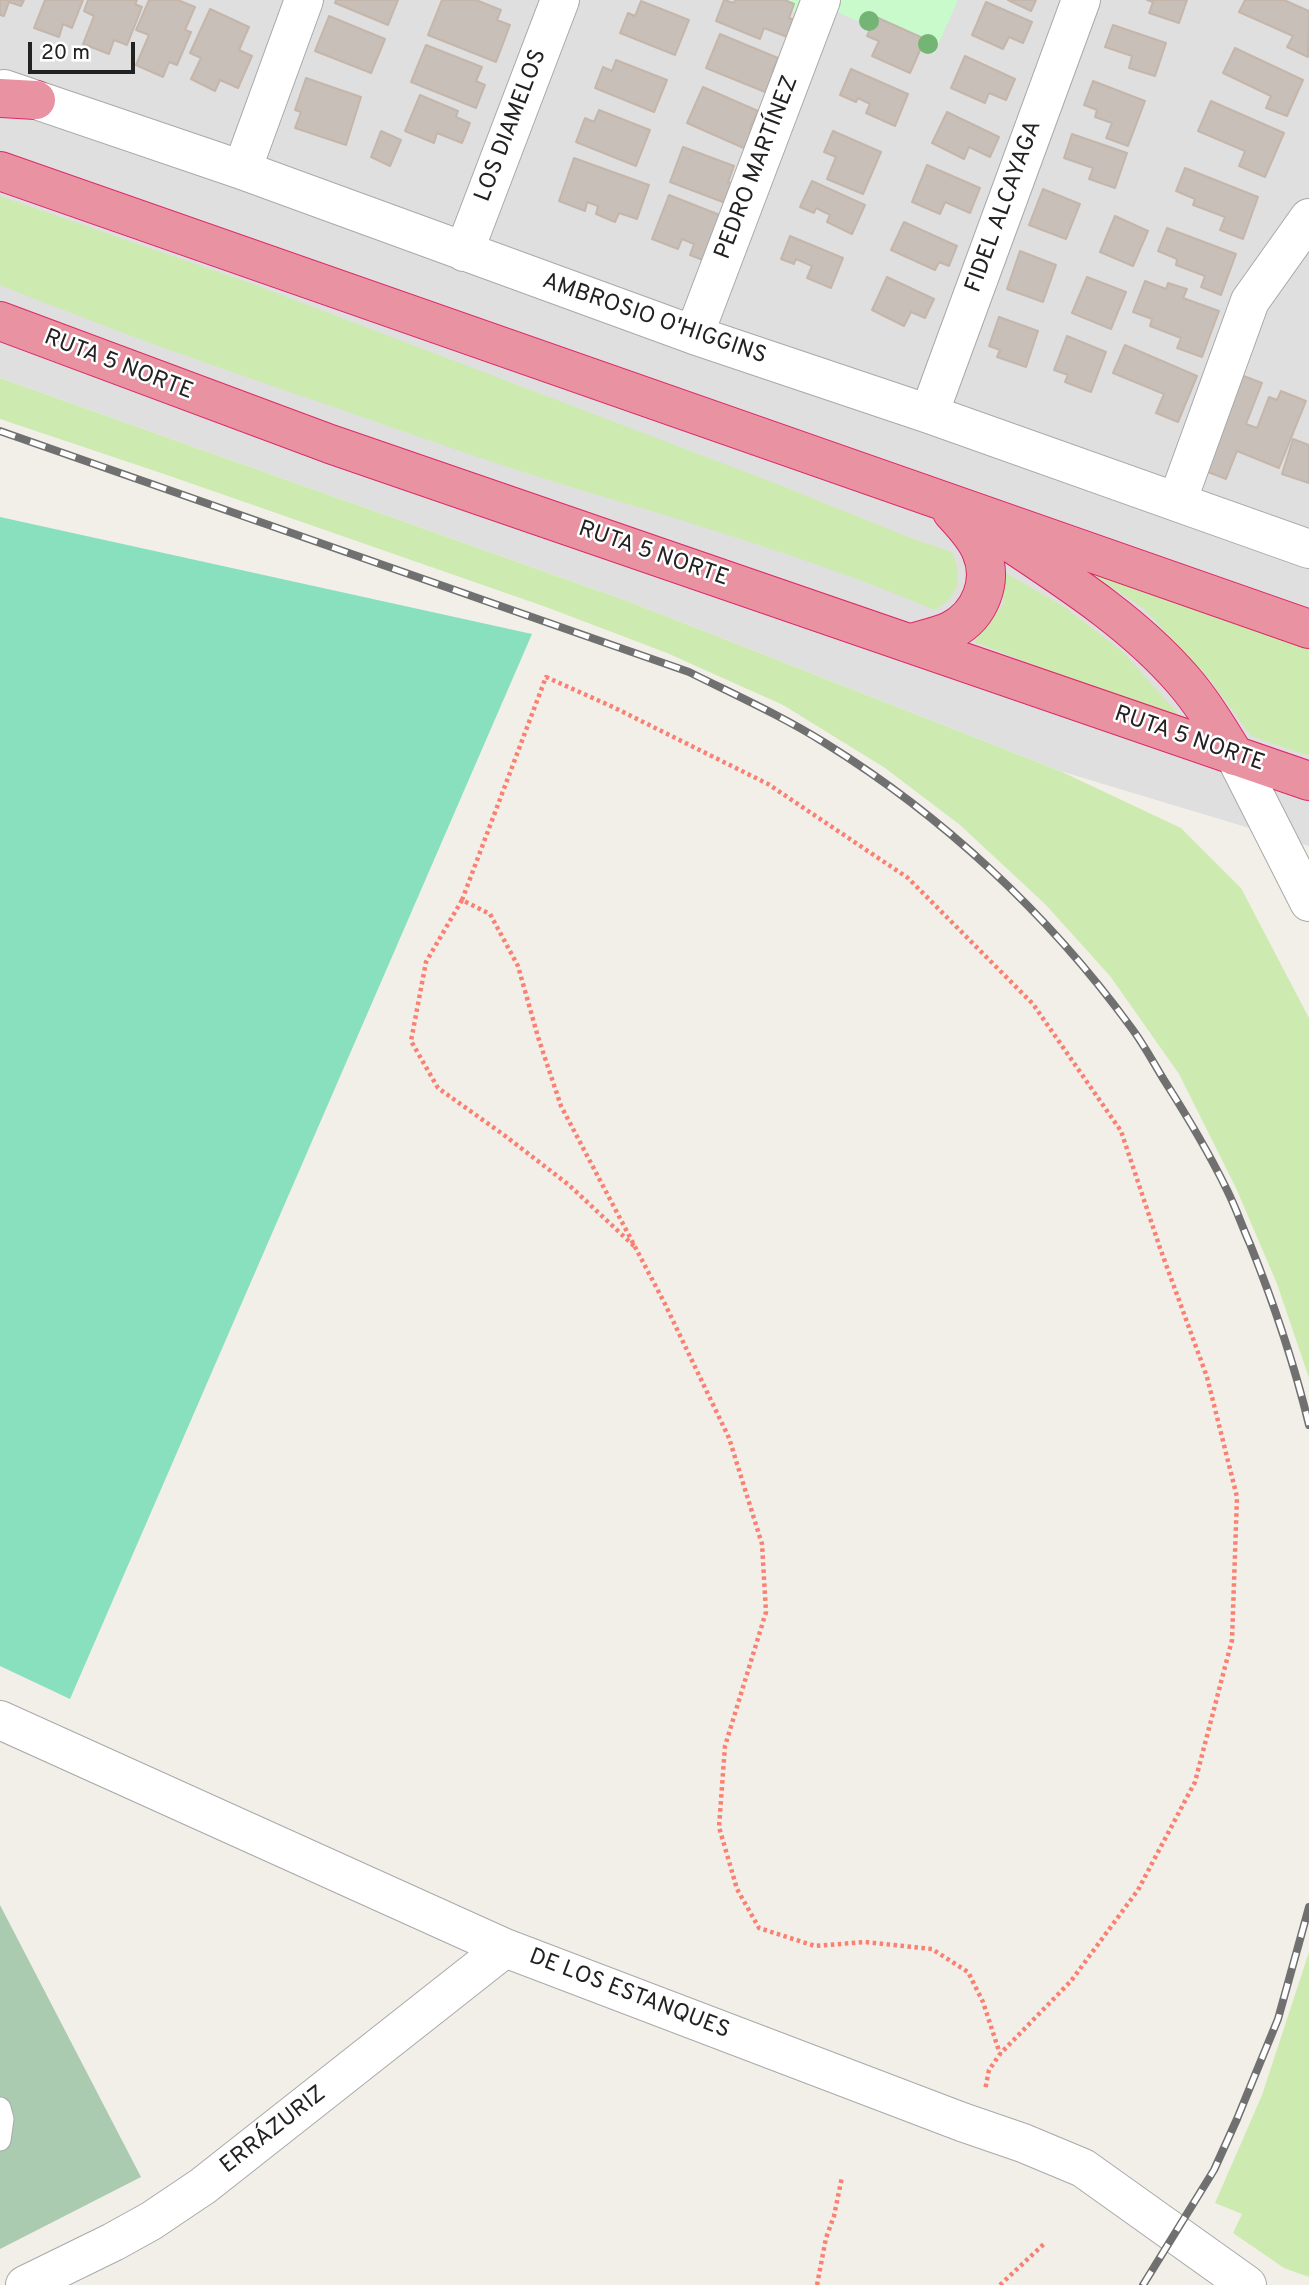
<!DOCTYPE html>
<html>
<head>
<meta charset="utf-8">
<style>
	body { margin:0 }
	#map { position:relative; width:1309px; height:2285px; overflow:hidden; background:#f2efe9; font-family:Overpass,sans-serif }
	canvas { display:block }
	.scale { position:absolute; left:28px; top:42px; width:107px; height:32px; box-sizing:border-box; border:4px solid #222; border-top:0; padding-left:9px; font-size:21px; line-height:24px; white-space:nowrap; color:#222; -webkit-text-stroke:5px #fff; paint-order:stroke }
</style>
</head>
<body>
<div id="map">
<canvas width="1309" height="2285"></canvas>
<div class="scale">20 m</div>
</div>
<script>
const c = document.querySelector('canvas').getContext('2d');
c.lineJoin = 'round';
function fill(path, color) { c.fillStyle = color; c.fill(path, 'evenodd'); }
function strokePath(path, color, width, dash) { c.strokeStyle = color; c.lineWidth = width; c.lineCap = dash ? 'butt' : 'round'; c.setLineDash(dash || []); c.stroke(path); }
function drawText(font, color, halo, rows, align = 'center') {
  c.font = font + ' Overpass,sans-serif'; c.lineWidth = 5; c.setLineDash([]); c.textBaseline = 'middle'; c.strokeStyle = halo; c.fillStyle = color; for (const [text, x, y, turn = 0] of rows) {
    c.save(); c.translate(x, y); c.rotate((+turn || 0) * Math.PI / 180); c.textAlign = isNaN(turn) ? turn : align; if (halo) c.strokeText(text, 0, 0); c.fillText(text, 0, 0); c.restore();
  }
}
const residential = new Path2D(`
	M0 0H1309V846L1060 771 630 602 0 378Z`);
const grass = new Path2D(`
	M0 196 250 283 785 487 908 537 952 552C963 579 960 594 935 610 821 562 702 526 584 491 498 465 413 435 328 405 218 368 108 329 0 285Z
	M0 378 630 602 1060 771 1181 828 1241 888 1309 1018V1378L1277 1284 1236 1188 1179 1074 1110 976 1045 904 960 825 885 768 783 705 667 653 546 607 164 474 0 419Z
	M1075 562 1309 647V756L1251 736 1211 681 1144 609Z
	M1004 572 1066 608 1123 652 1185 722 974 642 1003 604Z
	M1309 1952V2277L1284 2268 1233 2233 1242 2214 1215 2203 1262 2095Z`);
const cemetery = new Path2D(`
	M0 1905 141 2177 0 2249Z`);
const park = new Path2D(`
	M764 0H958L934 54 821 5 801 15Z`);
const pitch = new Path2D(`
	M0 517 532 634 70 1699 0 1666Z`);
const building = new Path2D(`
	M0 0H24L21 6 9 2 4 16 0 15Z
	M45 0H83L72 28 63 24 59 37 34 28Z
	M88 0H137L135 4 142 7 127 45 114 40 109 54 83 44 94 16 84 11Z
	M149 0H178L195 7 185 30 191 32 177 65 169 62 163 77 136 65 149 35 136 30Z
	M336 0H398L388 25 335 3Z
	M442 0H476L501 10 497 20 510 25 496 62 428 35Z
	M724 0 734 3 735 0H785L794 4 789 18 802 23 795 40 764 28 760 39 716 21Z
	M1008 0H1036L1031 11Z
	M1147 0H1187L1179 23 1149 13 1153 2Z
	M1245 0H1284L1309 11 1308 57 1287 47 1293 36 1239 12Z
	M641 1 689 20 675 55 620 33 628 13 635 16Z
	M986 2 1032 22 1023 43 1009 37 1003 49 972 35Z
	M210 9 249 27 239 50 252 56 238 88 220 80 215 91 191 79 201 58 190 53Z
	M329 16 385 39 371 73 315 51Z
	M876 17 925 39 910 73 872 56 879 41 867 36Z
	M1113 25 1166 43 1155 76 1129 68 1132 56 1105 47Z
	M720 34 778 58 772 72 783 77 775 96 706 68Z
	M426 45 482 67 476 81 485 85 476 108 411 82Z
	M1235 48 1303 80 1287 116 1266 108 1271 96 1223 73Z
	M965 56 1015 79 1006 100 989 93 985 103 951 88Z
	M616 60 667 80 654 112 595 88 603 67 612 71Z
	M851 69 908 94 895 126 866 113 870 104 858 98 856 102 840 95Z
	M306 78 361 97 346 145 295 128 301 112 295 110Z
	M1093 81 1145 101 1128 146 1106 138 1112 123 1095 117 1097 110 1084 105Z
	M703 87 758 111 750 128 763 134 755 153 687 123Z
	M420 95 458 111 456 117 470 123 462 143 437 133 434 143 405 131Z
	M1211 101 1284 133 1265 177 1239 166 1245 151 1198 131Z
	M599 110 650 130 636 166 576 142 585 118 594 122Z
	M947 112 999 137 990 157 969 147 964 159 932 143Z
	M381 131 401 140 390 166 371 157Z
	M833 131 881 152 863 194 827 179 836 157 824 152Z
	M1072 134 1127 153 1115 188 1089 179 1093 168 1064 158Z
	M683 147 734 166 728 182 743 187 736 207 670 182Z
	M574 158 649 185 637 219 619 213 615 222 596 214 598 206 587 202 585 211 559 201Z
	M927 165 980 188 970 213 945 202 940 214 912 202Z
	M1185 168 1258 197 1243 239 1220 230 1225 217 1193 205 1195 199 1176 191Z
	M812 181 865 205 852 234 827 222 830 215 816 208 814 213 800 207Z
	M1043 189 1080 204 1066 239 1029 225Z
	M669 195 730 219 713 264 690 255 694 244 682 239 678 249 652 239Z
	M1115 216 1148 231 1133 266 1100 252Z
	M904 222 957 246 949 266 939 262 935 270 891 250Z
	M1167 228 1236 254 1221 295 1201 287 1205 276 1176 265 1177 259 1158 251Z
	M790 236 843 258 831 288 807 278 812 266 796 259 794 264 781 259Z
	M1020 251 1056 265 1043 302 1007 289Z
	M887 277 934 299 925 318 911 312 904 326 872 310Z
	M1087 277 1126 292 1111 329 1072 313Z
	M1145 281 1166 289 1168 283 1187 289 1183 298 1219 311 1202 357 1177 348 1181 338 1150 326 1152 319 1133 312Z
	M999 317 1038 331 1026 367 997 357 1000 350 989 346Z
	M1067 336 1106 352 1091 392 1065 382 1068 375 1054 370Z
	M1125 345 1197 376 1178 422 1156 413 1164 394 1113 373Z
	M1241 375 1262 383 1246 424 1257 428 1269 397 1277 400 1281 391 1306 401 1279 468 1237 451 1226 479 1203 470Z
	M1293 439 1309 445V483L1282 474Z`);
const path = new Path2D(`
	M462 900 546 677 613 707 768 784 908 878 1033 1004 1121 1131 1160 1248 1207 1377 1237 1497 1232 1640 1195 1782 1138 1890 1071 1981 1000 2054
	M634 1246 569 1185 504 1135 438 1088 411 1041 426 962 462 900 490 914 518 966 538 1037 561 1106 664 1302 729 1438 762 1544 766 1612 725 1746 719 1827 737 1889 759 1928 815 1946 865 1942 932 1949 968 1972 983 2002 1000 2054 989 2070 985 2090
	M817 2285 826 2238 834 2216 842 2177
	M1000 2285 1046 2242`);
const lane = new Path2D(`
	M0 2108 3 2119 0 2140`);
const street = new Path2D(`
	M4 89 242 170 694 335 929 414 1309 549
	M242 170 304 0
	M464 252 560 0
	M694 335 821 0
	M929 414 1081 0
	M1177 502 1250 301 1309 218
	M1235 756 1309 902
	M0 1720 505 1948 962 2122 1023 2143 1083 2168 1247 2285
	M25 2285 113 2242 151 2221 203 2186 505 1948`);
const highway = new Path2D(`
	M0 98 36 100
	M0 171 1309 629
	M0 321 330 444 1309 781
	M1002 537C1065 579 1133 622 1183 680 1203 703 1219 730 1235 756
	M911 643C925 639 940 636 952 630 980 615 994 581 981 551 975 536 963 524 952 512`);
const rail = new Path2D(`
	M0 431 689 672C735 695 782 716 825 743 943 816 1048 914 1130 1026 1143 1043 1153 1062 1164 1080 1187 1116 1209 1153 1227 1190 1236 1208 1242 1226 1250 1244 1274 1304 1294 1363 1309 1425
	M1143 2285 1214 2170 1237 2119 1278 2019 1309 1907`);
const trees = [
	[869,21],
	[928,44]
];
const streetNames = [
	["LOS DIAMELOS",512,126,-69],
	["PEDRO MARTÍNEZ",758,168,-69],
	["FIDEL ALCAYAGA",1005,207,-70],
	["AMBROSIO O'HIGGINS",654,320,19],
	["RUTA 5 NORTE",118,366,21],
	["RUTA 5 NORTE",653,555,19],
	["RUTA 5 NORTE",1189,740,19],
	["DE LOS ESTANQUES",629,1995,21],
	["ERRÁZURIZ",274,2131,-38]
];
fill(residential, '#e0dfdf');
fill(grass, '#cdebb0');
fill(cemetery, '#aacbaf');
fill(park, '#c8facc');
fill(pitch, '#88e0be');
fill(building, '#c7bfb8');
strokePath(building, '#c4b6ab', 2);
strokePath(lane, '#a9a9a9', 23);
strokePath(street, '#a9a9a9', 40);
strokePath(highway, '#dc2a67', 40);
strokePath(path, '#fa8072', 4.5, [3.5, 3.5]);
strokePath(lane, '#fff', 21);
strokePath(street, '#fff', 38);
strokePath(highway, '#e892a2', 38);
strokePath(rail, '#707070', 8);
strokePath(rail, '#fff', 5, [16]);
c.fillStyle = '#74b475';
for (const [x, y] of trees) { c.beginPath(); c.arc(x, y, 10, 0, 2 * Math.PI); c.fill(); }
drawText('23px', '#222', '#fff', streetNames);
</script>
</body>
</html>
